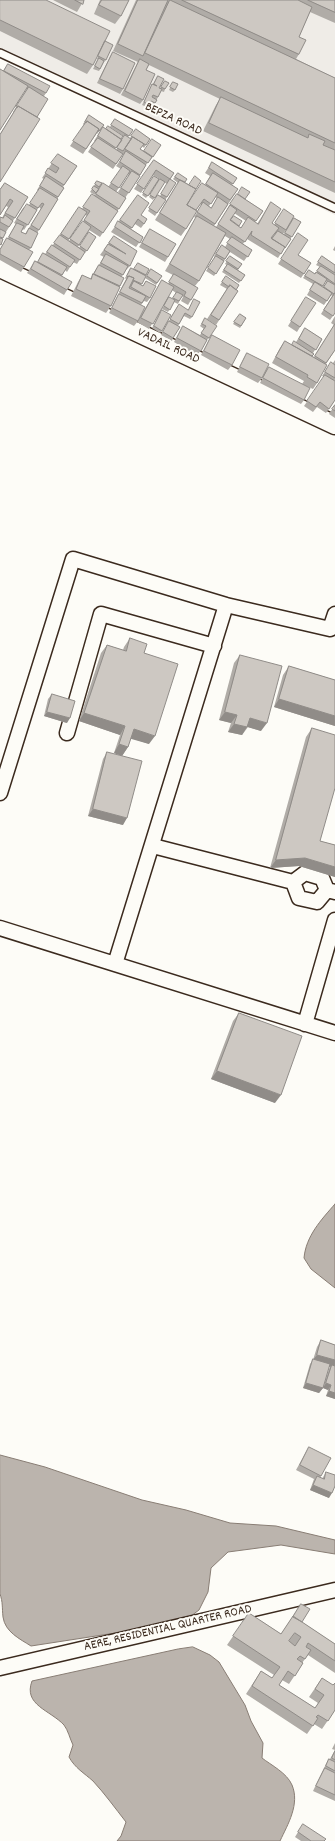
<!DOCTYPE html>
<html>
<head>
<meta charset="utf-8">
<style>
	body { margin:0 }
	canvas { display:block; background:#fdfcf7 }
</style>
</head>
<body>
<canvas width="335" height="1841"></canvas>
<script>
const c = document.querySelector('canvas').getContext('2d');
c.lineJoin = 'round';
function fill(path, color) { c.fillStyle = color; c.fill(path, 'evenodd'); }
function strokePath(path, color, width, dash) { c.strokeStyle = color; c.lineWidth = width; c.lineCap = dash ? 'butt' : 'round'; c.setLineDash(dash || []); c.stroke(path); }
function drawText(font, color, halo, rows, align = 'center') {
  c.font = font + ' Dekko,sans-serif'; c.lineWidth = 4; c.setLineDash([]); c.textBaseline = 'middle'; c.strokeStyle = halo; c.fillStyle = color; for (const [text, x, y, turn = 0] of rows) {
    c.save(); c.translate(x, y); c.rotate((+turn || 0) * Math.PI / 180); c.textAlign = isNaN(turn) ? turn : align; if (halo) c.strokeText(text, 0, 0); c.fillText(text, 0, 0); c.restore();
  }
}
const built = new Path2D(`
	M0 0H335V215L0 52Z`);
const water = new Path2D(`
	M335 1204V1288L311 1269 304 1258C306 1236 321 1220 335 1204Z
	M0 1455 45 1467 142 1500 186 1510 230 1523 276 1526 335 1540V1554L281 1545 228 1552 211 1568 208 1592 199 1610 191 1616 148 1628 31 1646C20 1639 5 1632 3 1617 2 1608 3 1602 0 1594Z
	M193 1647 210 1655 219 1662 245 1705 251 1721 263 1743 262 1758C271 1765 287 1773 292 1785 300 1804 288 1824 280 1841H117L121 1836 126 1822C115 1808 105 1794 93 1781 84 1773 75 1768 69 1757L73 1745C70 1739 68 1730 64 1725 50 1710 23 1705 32 1681L178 1649Z`);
const service = new Path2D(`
	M0 53 335 208`);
const minor = new Path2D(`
	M67 733 101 614 214 646
	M0 793 73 559 226 605 330 629 335 614
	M153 846 293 882 299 898 317 902 327 890 335 892
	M293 882 305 873 322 878 327 890
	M0 928 335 1033
	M115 964 226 605
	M305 1024 335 920
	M0 1668 335 1590`);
const tertiary = new Path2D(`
	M0 268 335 425`);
const wall = new Path2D(`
	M0 0 93 65 87 74 0 31Z
	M53 0H84L77 12Z
	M100 0H129L121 16 115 24 94 14Z
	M136 0H335V23L310 12 299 37V54L296 59 335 78V193L203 131 216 105 220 99 149 65 146 70 143 100 140 104 121 95 138 62 113 51Z
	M105 41 106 60 104 62 99 71 93 69 98 59H97Z
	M113 52 123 89 120 94 97 83 110 57Z
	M8 64 46 93 44 96 37 117 0 182V134L13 113V112L27 89 3 71Z
	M158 76 159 88H160L165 81V89L164 92 161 91 154 105 149 103 147 107 142 105 151 87 152 84H153Z
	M173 82 175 90 173 92 169 90Z
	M89 115 104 125 97 134V133L83 154 70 146 84 125 83 124Z
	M115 119 133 130 128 137 131 139 122 153 123 154 113 169 88 152 95 141H94L103 127 122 140 115 149 116 150 125 137 110 127Z
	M136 129 150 139 144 148 142 146 140 149 144 151 161 145 151 159H150L144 168 139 176H140L125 198 118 192 129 175 128 174 116 192 126 198 100 237 89 230 78 247 79 248 89 232 96 237 85 253H84L77 264 73 262 67 272 65 270 62 276 67 290 64 295 27 273 35 261 38 262 43 253 45 254 52 245H53L79 207 82 209 92 194 94 196 103 183 108 187 121 169 116 166 124 155 122 153 131 139 130 138ZM85 215 87 216 69 241H68Z
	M58 154 77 166 63 187 64 188 57 199H58L37 233 31 248 29 250 24 267 21 272 0 260V249L7 238H8L16 224 14 223 23 208 29 205 38 191 37 190 44 179 42 178ZM39 207 41 209 25 234 21 232 23 229 24 230Z
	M154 160 174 173 167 184 164 182 153 200 149 197 160 179 153 175 141 193 134 189Z
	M212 162 237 178 232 185 238 189 214 226 216 227 228 209H227L234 198 245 199 263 211 255 222 257 224 271 202 272 223 274 225 281 214 286 230 283 234H284L294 218 301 222 278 258 247 239 248 236 243 244 252 250 244 261 230 252 214 276 206 271 215 257 214 256 222 245 225 247 230 239 225 236 199 281 195 286 191 300 188 305 181 301 183 297 182 296 178 304 174 302 168 312 162 309 169 297 173 299 176 293 172 290 149 329 137 322 162 280 168 284 173 275 165 271 196 218 194 217 202 205 200 204 186 229 181 236 155 220 178 183 173 179 178 173 185 182 196 189 187 204 205 185 210 176 205 173ZM215 197 217 198 211 208 209 206ZM234 213 246 221 241 228 230 220ZM277 231 272 239H271Z
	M154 176 159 179 146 198 142 195Z
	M170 179 176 183 155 216 148 211 158 195 160 196Z
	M97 181 102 183 95 195 90 192Z
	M5 183 28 197 6 232 2 239H3L0 246V217L2 218 8 207 6 206 0 215V189Z
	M138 195 141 215 144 224 141 228 135 224 131 229 143 237 136 247 111 232Z
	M150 229 168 257 165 262 139 247Z
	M114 236 130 266 126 270 122 276 120 286 111 306 106 313 71 296 78 282 82 275 90 279 93 274 104 257 100 255 108 244Z
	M295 238 298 255 311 263 301 278 278 264Z
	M335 246V251L333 250Z
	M230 256 242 264 238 270 245 275 239 283 222 272 227 265 225 264Z
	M322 256 335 265V313L330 320 321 314 332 296 331 295 324 305 307 295 313 284 303 278 309 270 315 274 320 267 316 265ZM326 281 327 282 323 287H322Z
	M138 263 149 269 141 285 143 286 146 281 150 298 147 302 144 301 141 305 138 321 134 326 109 313 126 279 125 278 129 271 131 268 134 270Z
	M151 269 162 276 156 285 145 278Z
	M226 276 236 290 238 291 216 325 207 319 227 289 220 285Z
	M303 301 300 327 297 332 288 326Z
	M177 307 192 317 190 319 184 316 178 326 173 338 172 341 161 335Z
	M161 312 162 331 160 333 152 328Z
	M240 314 246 318 240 328 233 324Z
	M335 316V350L326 364 317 383 313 389 302 384 304 381 272 363 280 348 285 341 292 345 296 342 305 328 322 339 313 353 312 356 314 357 334 325 331 323Z
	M205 318 209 338 207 340 197 356 174 342 183 326 200 335 204 329 200 326Z
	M212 335 232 365 228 370 201 355 209 340Z
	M247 353 262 378 258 383 237 372 244 358Z
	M335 360V400L326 413 317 407 313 412 304 406 324 377 322 376 328 367 333 363Z
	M269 367 304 400 301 404 260 383 266 371Z
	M335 405V418L329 414Z
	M130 638 144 653 149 744 131 738 128 747 122 756 114 753 120 735 79 721 101 653 107 645 123 650 124 647Z
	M240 655 261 731 248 727 242 735 228 732 231 723 219 720 234 663Z
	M289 666 335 680V726L274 707 283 675Z
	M52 694 67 723 44 716 48 699Z
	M312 728 320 841 335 845V877L299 866 270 868 306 737Z
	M107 752 123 825 88 816 103 759Z
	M239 1013 275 1103 211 1079 233 1021Z
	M321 1340 335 1345V1399L326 1396 328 1390 323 1388 329 1369 330 1367H329L323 1388 319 1393 303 1388 310 1364 313 1360 317 1347Z
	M309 1447 321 1476 320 1478 322 1479 326 1472 329 1498 310 1490 314 1479 296 1470 306 1452Z
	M301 1604 302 1622 335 1644V1673L308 1655 302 1663H303L289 1684 282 1680 279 1685 315 1708 318 1703 309 1697 322 1678 335 1710 322 1729 314 1724 307 1734 246 1694 261 1671 272 1678 274 1675 227 1645 249 1613 281 1634Z
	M335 1743V1801L313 1791 326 1764 329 1759H330L335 1750 332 1749Z
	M303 1824 324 1841H301L295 1837Z`);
const shadedWall = new Path2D(`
	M279 699 335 716V726L274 707Z
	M47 712 70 718 67 723 44 716Z
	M225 712 237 715 231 723 219 720Z
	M84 713 125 726 120 735 79 721Z
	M250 718 267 723 261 731 244 726Z
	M234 724 247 727 242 735 228 732Z
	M134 729 155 736 149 744 128 738Z
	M119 744 128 747 122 756 114 753Z
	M93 809 127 818 123 825 88 816Z
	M305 858 335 867V877L299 866 270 868 276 860Z
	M217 1071 281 1095 275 1103 211 1079Z
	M317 1355 335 1360V1368L332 1365 330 1367 312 1361Z
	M306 1383 323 1388 319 1393 303 1388Z
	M326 1383 331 1385 328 1390 323 1388Z
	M329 1391 335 1393V1399L326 1396Z
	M313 1485 332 1493 329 1498 310 1490Z`);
const building = new Path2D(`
	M0 0H46L110 31 93 65 0 20Z
	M75 0H84L83 4Z
	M102 0H129L121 16 99 5Z
	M138 0H168L143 56 118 44Z
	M170 0 335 78V143L145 53Z
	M182 0H298L312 7 299 37 306 40 299 54Z
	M308 0H335V12Z
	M105 41 113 45 106 60 98 56Z
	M113 52 135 63 123 89 100 79Z
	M99 58 104 61 100 69 95 66Z
	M140 59 149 64 146 70 155 74 143 100 125 91Z
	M8 64 50 86 46 93 4 71Z
	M0 69 28 86 0 130Z
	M158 76 164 79 159 88 162 89 158 97 153 95 152 97 157 100 155 103 151 101 149 105 144 102 152 84 157 86 154 84Z
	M165 81 169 83 165 89 161 87Z
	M173 82 178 84 175 90 170 87Z
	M29 87 48 99 37 117 18 106 17 108 16 107Z
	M221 97 308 138 309 134 325 141 323 145 335 150V182L209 123Z
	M18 106 40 119 0 182V135Z
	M89 115 104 125 99 131H98L99 129 87 121 86 123 85 122Z
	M115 119 133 130 129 136 111 125Z
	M87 121 99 129 86 149 73 141Z
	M108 126 123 136 121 139 106 129Z
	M103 127 122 140 116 148 98 136Z
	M136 129 150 139 146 145 131 136Z
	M125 135 131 139 123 151 117 148Z
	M133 137 144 144 140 149 152 157 148 163 125 149Z
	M98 138 123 154 116 164 91 147Z
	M152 139 161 145 153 157 144 151Z
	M126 151 146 165 140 175 120 162Z
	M58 154 77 166 64 185 45 173 48 168 56 173 59 168 51 163Z
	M154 160 174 173 170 179 156 170 144 189 137 184Z
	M212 162 237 178 233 184 209 168Z
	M123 166 130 171 119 188 111 183Z
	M132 171 140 176 129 193 121 188Z
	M178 173 187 179 185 182 180 180 175 177Z
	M213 173 238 189 230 200 206 184Z
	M46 176 64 188 58 197 40 186Z
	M154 176 159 179 148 196 143 193Z
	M195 176 201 181 196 189 189 185Z
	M160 179 165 182 155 198 150 195Z
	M170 179 176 183 167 197 161 194Z
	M180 180 196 189 187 205 197 211 186 229 160 213Z
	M97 181 102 183 99 187 95 184Z
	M5 183 28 197 15 218 5 213 13 201 10 199 0 215V190Z
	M103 183 126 198 119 209 96 194Z
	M202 183 218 193 211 204 204 199 196 210 187 205Z
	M94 186 99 189 96 193 92 189Z
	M242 187 250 192 245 199 238 194Z
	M40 188 58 199 39 230 31 225 44 204 42 203 38 208 30 203Z
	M92 194 118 211 103 233 84 220 90 211 83 207Z
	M237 194 263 211 256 221 230 204Z
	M138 195 149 203 141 215 147 219 144 224 138 219 132 228 120 220Z
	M158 195 166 200 157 213 149 208Z
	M218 197 228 204 215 224 197 212 203 202 211 208Z
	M271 202 281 209 272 223 279 228 271 238 285 247 281 254 251 235 252 231 245 242 218 224 230 205 237 210 230 220 241 228 248 217 258 224Z
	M27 204 37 210 28 225 17 219Z
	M79 207 87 212 69 239 61 234Z
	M284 209 294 216 286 230 275 223Z
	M5 215 13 221 9 227 0 222V217L3 218Z
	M197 216 226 233 199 281 170 264Z
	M234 216 242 221 239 226 231 220Z
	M294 218 301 222 292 237 285 233Z
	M83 221 91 227 79 245 70 239Z
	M118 221 143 237 140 243 115 227Z
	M17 223 24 226 21 232 26 234 29 228 38 233 31 248 9 237Z
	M0 229 6 232 3 238 0 237Z
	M150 229 176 244 168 257 142 243Z
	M278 231 291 239 285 248V247L272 239Z
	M89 232 96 237 87 251 80 246Z
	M298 233 308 240 298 255 311 263 304 274 281 259Z
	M60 235 85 252 80 260 54 243Z
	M114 236 137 251 130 266 104 250 108 244 126 254 109 243Z
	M232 237 252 250 248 257 227 243Z
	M0 238 3 239 1 245 0 244Z
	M7 238 33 252 24 267 0 254V250Z
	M52 245 75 260 70 267 47 252Z
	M222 245 230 251 225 259 216 254Z
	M43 253 67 267 62 275 38 262Z
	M106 254 128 266 123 275 101 263Z
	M216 256 224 261 216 274 208 268Z
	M230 256 242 264 238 269 226 261Z
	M322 256 335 265V273L318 262Z
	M35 261 72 282 67 290 31 269Z
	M138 263 149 269 146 275 134 269Z
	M228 264 245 275 241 281 224 270Z
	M99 265 124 278 120 286 94 274Z
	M321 266 335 275V284L317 271Z
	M131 268 146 276 142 284 133 280 134 278 129 276 128 277 127 276Z
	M151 269 162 276 157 283 147 276Z
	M309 270 315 274 316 272 327 279 323 286 305 276Z
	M93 274 120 287 111 306 76 289 82 275 91 279Z
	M174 274 198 288 191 300 184 296 186 292 169 282Z
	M129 276 134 278 129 288 146 296 142 303 120 292Z
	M226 276 239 285 236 290 230 285 229 287 222 282Z
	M162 280 174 287 153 324 141 318Z
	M134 281 143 286 146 281 156 286 150 298 131 287Z
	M328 281 335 285V293L334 294 324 287Z
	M315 282 332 293 327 301 310 290Z
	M230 285 238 291 219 320 211 315Z
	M177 292 183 295 179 301 173 298Z
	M335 293V313L333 316 324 310Z
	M119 294 145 307 138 321 112 308Z
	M169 297 175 300 170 310 164 306Z
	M306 297 316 303 300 327 291 321Z
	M194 299 200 302 192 317 185 313 179 324 170 319 179 304 188 310Z
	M162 310 171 315 162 331 154 326Z
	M240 314 246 318 241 326 234 322Z
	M205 318 217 326 209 338 201 333 206 326 202 324Z
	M169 321 180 327 173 338 163 332Z
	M335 324V350L326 363 315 356Z
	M183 326 207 340 201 351 177 338Z
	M305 328 322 339 316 350 299 339Z
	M212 335 240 350 232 365 204 351Z
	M285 341 327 365 317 383 307 377 308 375 276 357Z
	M294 341 314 354 312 356 292 345Z
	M247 353 269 364 262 378 240 367Z
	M331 362 335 365V378L325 372Z
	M269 367 310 388 304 400 263 378Z
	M325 375 335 381V400L329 409 320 402 316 407 307 401Z
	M335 405V411L332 409Z
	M130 638 147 644 144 653 178 664 155 736 134 729 128 747 119 744 125 726 84 713 107 645 126 651Z
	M240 655 282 666 267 723 250 718 247 727 234 724 237 715 225 712Z
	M289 666 335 680V716L279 699Z
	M52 694 75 701 70 718 47 712Z
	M312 728 335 735V788L320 841 335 845V867L305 858 276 860Z
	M107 752 142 761 127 818 93 809Z
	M239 1013 302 1036 281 1095 217 1071Z
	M321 1340 335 1345V1360L317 1355Z
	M313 1359 330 1364 323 1388 306 1383Z
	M332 1365 335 1366V1393L329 1391 331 1385 326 1383Z
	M309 1447 331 1458 321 1476 300 1465Z
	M326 1472 335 1475V1486L332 1493 313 1485 317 1476 324 1479Z
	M301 1604 310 1609 302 1622 293 1617Z
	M249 1613 281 1634 293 1616 335 1644V1661L308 1643 306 1647 311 1650 305 1659 300 1656 297 1659 303 1663 295 1676 288 1671 279 1685 315 1708 324 1695 315 1689 322 1678 333 1685 335 1683V1710L328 1721 318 1715 316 1717 318 1718 313 1726 252 1686 261 1671 272 1678 280 1667 233 1636ZM295 1633 301 1637 295 1646 289 1641Z
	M335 1751V1760L332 1758Z
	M329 1759 335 1762V1771L326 1766Z
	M325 1768 335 1773V1795L316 1786Z
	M303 1824 326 1839 324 1841H311L298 1832Z`);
const streetNames = [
	["BEPZA ROAD",173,120,25],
	["VADAIL ROAD",168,347,25],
	["AERE, RESIDENTIAL QUARTER ROAD",168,1629,-13]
];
fill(built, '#efece7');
fill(water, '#bbb4ad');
strokePath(water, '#887d74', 1);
strokePath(service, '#3b2a1e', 10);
strokePath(minor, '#3b2a1e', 17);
strokePath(tertiary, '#3b2a1e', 21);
strokePath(service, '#fdfcf7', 7);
strokePath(minor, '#fdfcf7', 14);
strokePath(tertiary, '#fdfcf7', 18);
fill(wall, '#b0aca7');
fill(shadedWall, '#908c88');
fill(building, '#cdc8c2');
strokePath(building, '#908c88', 1);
drawText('13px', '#3b2a1e', '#fdfcf7', streetNames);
</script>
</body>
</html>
